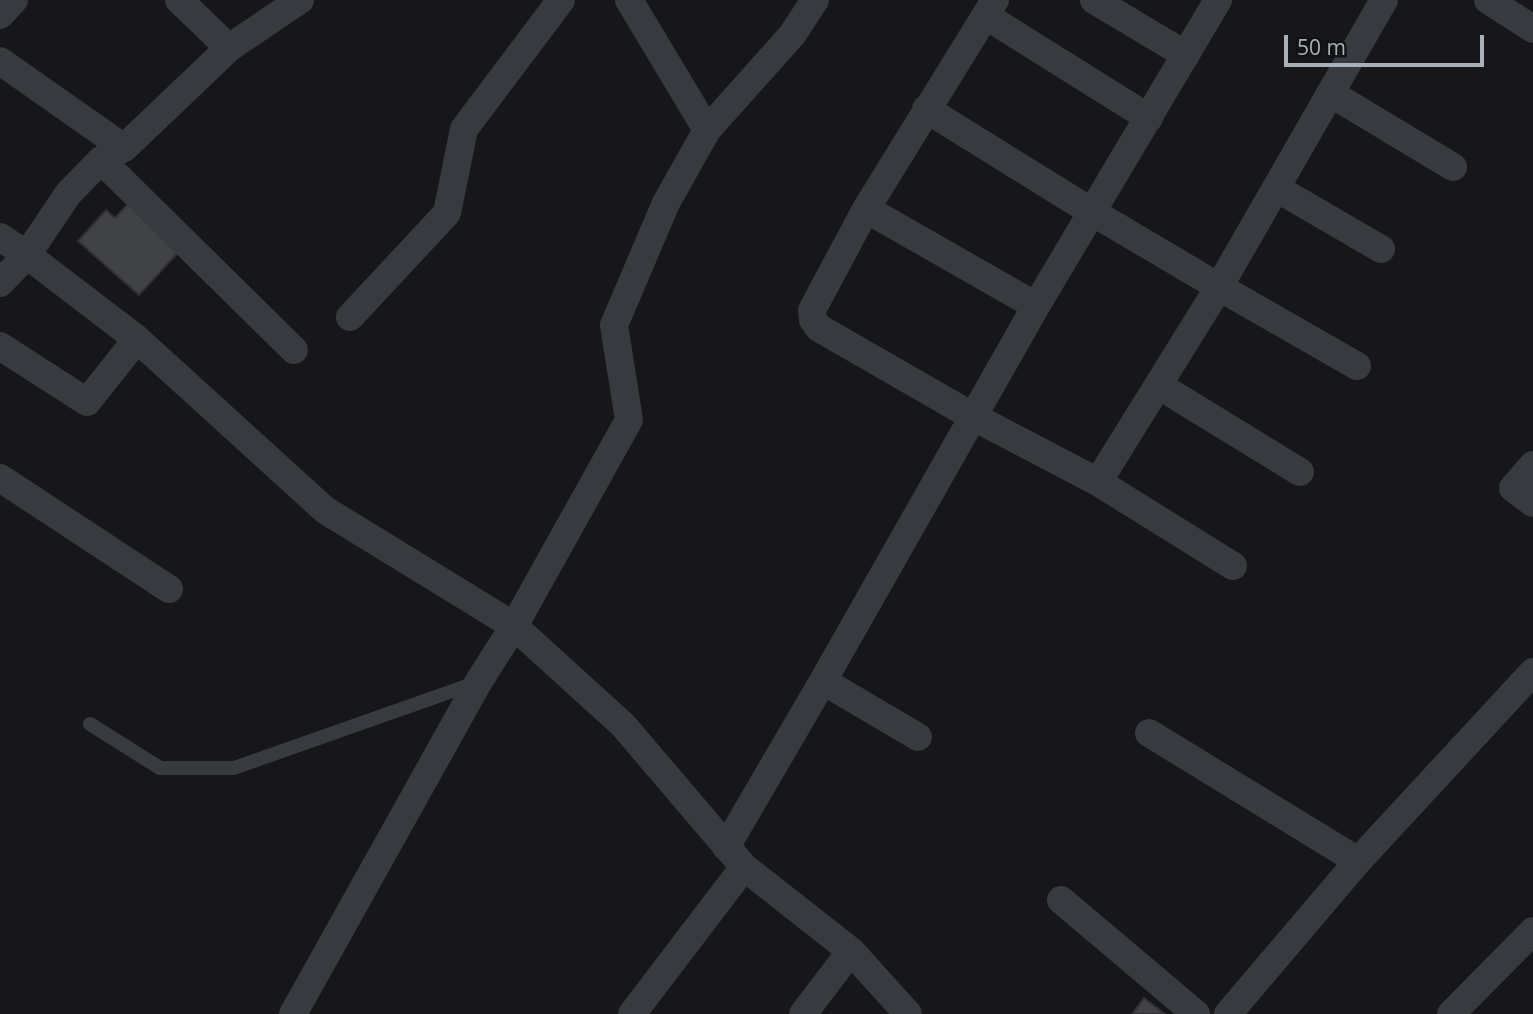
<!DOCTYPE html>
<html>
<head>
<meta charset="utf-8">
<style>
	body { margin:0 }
	#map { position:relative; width:1533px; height:1014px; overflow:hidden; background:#171719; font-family:"Open Sans",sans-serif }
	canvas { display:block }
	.scale { position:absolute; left:1284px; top:35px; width:200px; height:32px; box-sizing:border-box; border:4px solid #a8b0ba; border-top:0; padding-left:9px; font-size:21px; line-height:24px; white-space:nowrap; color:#a8b0ba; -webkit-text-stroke:5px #121214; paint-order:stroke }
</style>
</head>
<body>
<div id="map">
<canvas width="1533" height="1014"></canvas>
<div class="scale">50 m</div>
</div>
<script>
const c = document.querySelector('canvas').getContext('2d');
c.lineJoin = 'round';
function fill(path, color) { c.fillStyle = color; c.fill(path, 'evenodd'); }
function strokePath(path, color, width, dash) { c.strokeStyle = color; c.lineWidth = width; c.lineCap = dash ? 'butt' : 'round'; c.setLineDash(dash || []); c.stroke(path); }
const building = new Path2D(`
	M130 202 182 248 139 295 78 241 106 210 115 218Z
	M1144 998 1165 1014H1132Z`);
const service = new Path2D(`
	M90 724 160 768H234L478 682`);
const minor = new Path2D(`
	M179 0 229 48
	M995 0 866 209 812 310 813 320 819 328 972 416 1098 482 1233 566
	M1094 0 1186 55
	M1488 0 1533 29
	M0 15 14 0
	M986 16 1149 118
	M0 61 124 148
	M1330 93 1453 167
	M926 109 1092 212 1219 287 1384 0
	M707 130 792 35 815 0
	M101 160 294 350
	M1276 188 1381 249
	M866 209 1036 306
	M0 237 27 255 137 339 325 510 514 626 623 725 744 867 851 951 908 1014
	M0 283 27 255 68 194 101 160 124 148 229 48 300 0
	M350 317 447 213 464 129 561 0
	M0 346 87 402 137 339
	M1158 385 1300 472
	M1533 465 1513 488 1533 503
	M0 478 169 589
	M1098 482 1219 287 1357 366
	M823 681 918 737
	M1149 733 1358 861
	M726 847 823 681 1036 306 1218 0
	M1061 900 1196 1014
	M293 1014 479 681 514 626 629 420 614 325 666 203 707 130 629 0
	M632 1014 744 867
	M803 1014 851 951
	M1228 1014 1358 861 1533 672
	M1451 1014 1533 931`);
fill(building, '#414246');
strokePath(building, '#313135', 2);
strokePath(service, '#373a3e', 14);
strokePath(minor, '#373a3e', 28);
</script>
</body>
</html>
